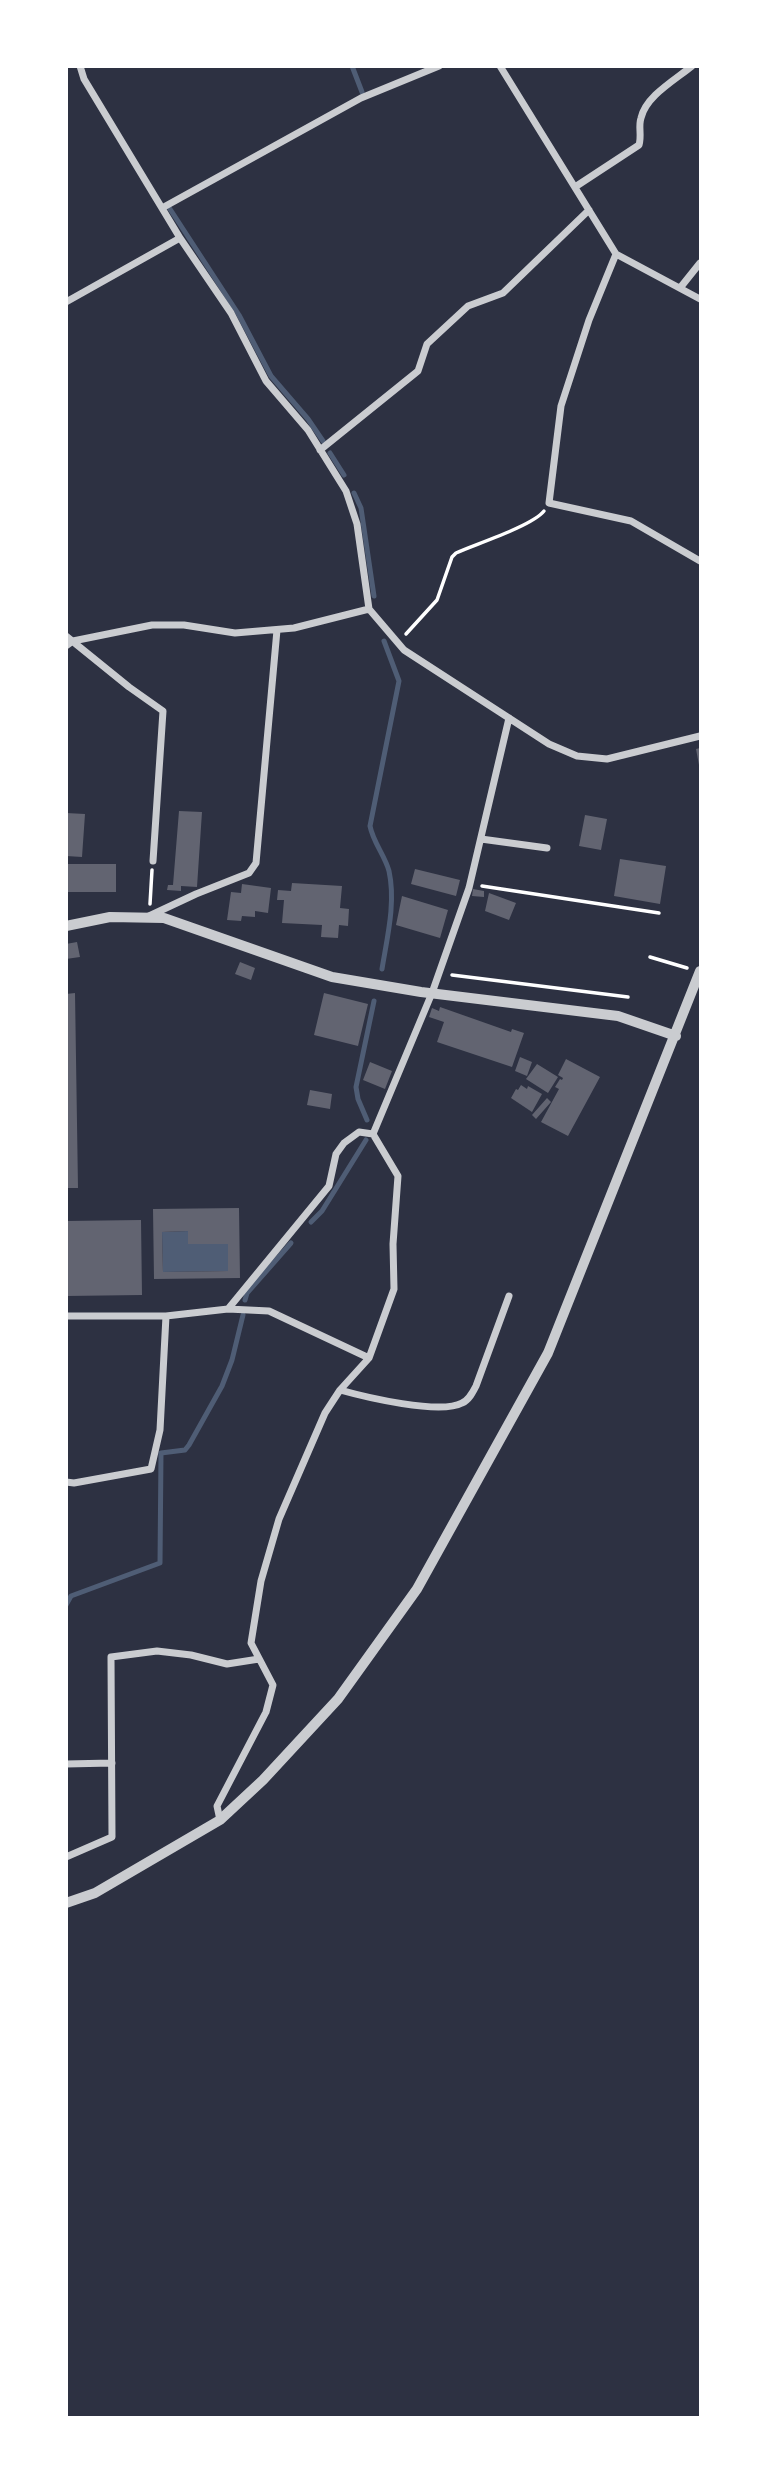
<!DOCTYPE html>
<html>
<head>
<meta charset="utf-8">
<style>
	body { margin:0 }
	#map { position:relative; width:767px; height:2484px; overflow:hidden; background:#2d3142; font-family:"PT Serif",serif }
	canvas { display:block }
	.frame { position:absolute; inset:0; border:68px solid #fff; pointer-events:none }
</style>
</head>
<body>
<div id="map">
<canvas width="767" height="2484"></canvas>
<div class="frame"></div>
</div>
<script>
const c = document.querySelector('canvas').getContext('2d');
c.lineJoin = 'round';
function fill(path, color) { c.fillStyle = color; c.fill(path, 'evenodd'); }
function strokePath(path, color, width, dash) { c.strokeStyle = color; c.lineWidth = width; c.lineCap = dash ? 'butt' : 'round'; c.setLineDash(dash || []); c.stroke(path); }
const water = new Path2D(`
	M188 1231V1244H228V1271L163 1272 162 1232Z`);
const stream = new Path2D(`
	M352 66 362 92
	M170 209 239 315 271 376 308 419 323 441
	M330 453 344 475
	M354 493 361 508 374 596
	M382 969C387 938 396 903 389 871 385 856 373 842 370 826L399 681 384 641
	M367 1120 358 1099 356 1087 374 1001
	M311 1222 322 1211 366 1140
	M245 1300 247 1293 291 1243
	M66 1605 71 1596 160 1563 161 1453 185 1450 189 1445 222 1386 232 1360 243 1315`);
const building = new Path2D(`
	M700 748V765H699L696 749Z
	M179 811 202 812 197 887 181 886V891L167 890 168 885H173Z
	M66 813 85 814 82 857 66 856Z
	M585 815 607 819 601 850 579 846Z
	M620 859 666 866 660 904 614 896Z
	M66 864H116V892H66Z
	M415 869 460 880 456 896 411 884Z
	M292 883 342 886 340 908 349 909 348 926 339 925 338 938 321 937 322 925 282 923 284 900H277L278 890 291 891Z
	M242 884 271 888 268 913 255 911V917L242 916 241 921 227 920 231 892 241 893Z
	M473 889 484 891V897L472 896Z
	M489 893 516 903 509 920 485 911Z
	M402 896 448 910 440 938 396 925Z
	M77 942 80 957 66 959V944Z
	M240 962 255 968 251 980 235 974Z
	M75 993 78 1188H66V994Z
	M324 993 368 1004 358 1046 314 1035Z
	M440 1007 511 1032 512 1029 524 1033 512 1067 437 1042 444 1022 429 1017 432 1008 439 1011Z
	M520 1057 532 1062 527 1076 515 1071Z
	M566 1059 600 1077 568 1136 541 1122 559 1089 555 1087 560 1079 562 1080 563 1078 558 1075Z
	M370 1062 392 1071 385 1089 363 1080Z
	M537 1064 558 1077 548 1093 526 1079Z
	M521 1085 527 1089 528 1086 542 1094 532 1112 511 1098 516 1089 518 1090Z
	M310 1090 332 1094 330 1109 307 1105Z
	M547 1098 551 1102 536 1119 532 1115Z
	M239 1208 240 1278 154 1279 153 1209ZM188 1231V1244H228V1271L163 1272 162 1232Z
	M141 1220 142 1295 66 1296V1221Z`);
const path = new Path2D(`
	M406 634 437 600 452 557 456 553C476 544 532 526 544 511
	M482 886 659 913
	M150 904 152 870
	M650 957 687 968
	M452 975 628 997`);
const minor = new Path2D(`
	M80 66 84 79 180 238 231 313 266 381 308 430 346 491 357 524 369 609 404 650 549 744 577 756 607 759 700 736
	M500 66 616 254 700 299
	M575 187 639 145C642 135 638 127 641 118 646 96 675 80 692 66
	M162 208 361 98 439 66
	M616 254 589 320 561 406 549 503 631 521 700 561
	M680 288 700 263
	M66 302 180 238
	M320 450 418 371 427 344 468 306 503 293 589 210
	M66 636 129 687 163 711 153 861
	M66 646 73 641 152 625H184L235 633 294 628 369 609
	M481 839 547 848
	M149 916 196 894 249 873 256 863 277 630
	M228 1309 329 1186 336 1154 344 1143 359 1132 373 1134
	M66 1316H166L228 1309 269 1311 369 1358
	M340 1390C365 1397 440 1415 462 1403 469 1400 473 1392 476 1386L509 1296
	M66 1482 74 1483 151 1469 160 1430 166 1316
	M66 1764 112 1763
	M220 1820 217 1806 266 1712 273 1685 251 1643 261 1581 279 1519 325 1413 340 1390 369 1358 394 1289 393 1244 398 1176 373 1134 432 993 469 888 509 718
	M66 1857 112 1837 111 1657 157 1651 191 1655 227 1664 259 1659`);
const tertiary = new Path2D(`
	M66 926 110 917 164 918 332 977 421 992 618 1016 676 1036
	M66 1903 95 1893 220 1820 263 1780 338 1699 417 1589 548 1353 700 971`);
fill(water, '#4f5d75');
strokePath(stream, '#4f5d75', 5);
fill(building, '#626471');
strokePath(path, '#fff', 3.5);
strokePath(minor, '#caccd0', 7);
strokePath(tertiary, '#caccd0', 10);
</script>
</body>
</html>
